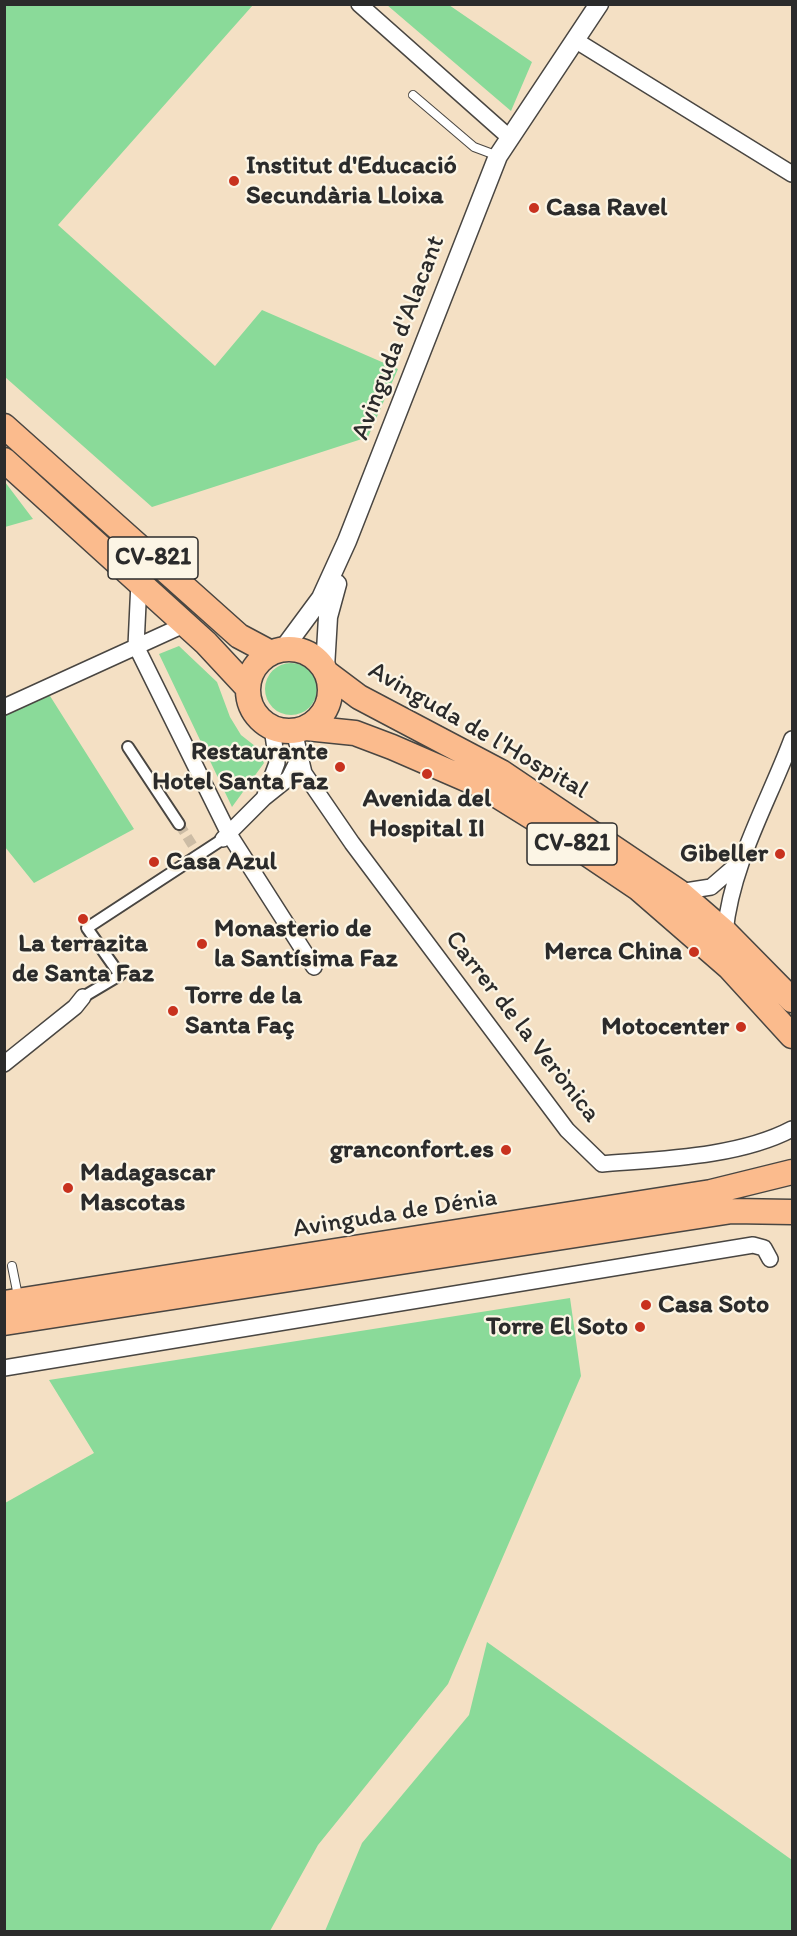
<!DOCTYPE html>
<html>
<head>
<meta charset="utf-8">
<style>
	body { margin:0 }
	#map { position:relative; width:797px; height:1936px; overflow:hidden; background:#f4e0c4; font-family:Itim,sans-serif }
	canvas { display:block }
	.frame { position:absolute; inset:0; border:6px solid #2b2b2b; pointer-events:none }
</style>
</head>
<body>
<div id="map">
<canvas width="797" height="1936"></canvas>
<div class="frame"></div>
</div>
<script>
const c = document.querySelector('canvas').getContext('2d');
c.lineJoin = 'round';
function fill(path, color) { c.fillStyle = color; c.fill(path, 'evenodd'); }
function strokePath(path, color, width, dash) { c.strokeStyle = color; c.lineWidth = width; c.lineCap = dash ? 'butt' : 'round'; c.setLineDash(dash || []); c.stroke(path); }
function drawText(font, color, halo, rows, align = 'center') {
  c.font = font + ' Itim,sans-serif'; c.lineWidth = 4.5; c.setLineDash([]); c.textBaseline = 'middle'; c.strokeStyle = halo; c.fillStyle = color; for (const [text, x, y, turn = 0] of rows) {
    c.save(); c.translate(x, y); c.rotate((+turn || 0) * Math.PI / 180); c.textAlign = isNaN(turn) ? turn : align; if (halo) c.strokeText(text, 0, 0); c.fillText(text, 0, 0); c.restore();
  }
}
const green = new Path2D(`
	M5 4 253 5 58 225 215 366 262 310 398 369 368 437 152 507 5 377Z
	M387 5H449L532 62 511 111Z
	M4 482H5L33 519 5 527Z
	M179 646 217 682 230 717 241 735 255 746 264 763 232 807 159 654Z
	M265 689a26 26 0 1 1 52 0a26 26 0 1 1-52 0Z
	M45 688 134 829 34 883 5 847V707Z
	M570 1298 581 1376 448 1684 318 1845 270 1931H5V1503L94 1453 49 1380Z
	M487 1642 792 1860V1931H325L362 1843 469 1715Z`);
const pedestrianTunnel = new Path2D(`
	M179 824 193 846`);
const service = new Path2D(`
	M413 95 474 147 498 156
	M12 1266 17 1291`);
const pedestrian = new Path2D(`
	M128 747 179 824
	M83 997 120 975 87 928 223 839`);
const minor = new Path2D(`
	M359 4 510 138
	M575 40 792 174
	M139 582 136 646 229 834 314 967
	M4 707 186 624
	M300 756 304 773 352 843 567 1130 602 1164C662 1159 739 1157 792 1129
	M264 798 277 763 272 728
	M223 839 264 798 289 778 300 756 294 731
	M679 892 711 887 740 862
	M725 932C732 863 768 803 792 739
	M4 1064 75 1007 83 997
	M4 1368 753 1245 764 1248 770 1259`);
const tertiary = new Path2D(`
	M284 648 321 598 347 541 498 156 599 4
	M325 668 328 617 337 584`);
const primary = new Path2D(`
	M4 426 239 636 269 652
	M4 460 206 643 246 686
	M248 690a41 41 0 1 1 82 0a41 41 0 1 1-82 0Z
	M327 673 359 697 501 772 679 892 725 932 792 1000
	M306 728 355 733 392 747 482 786 540 822 638 888 729 967 792 1036
	M4 1303 711 1192 792 1172
	M4 1323 732 1211 792 1212`);
const markers = [
	[234,181,6,"#c8321e"],
	[534,208,6,"#c8321e"],
	[340,767,6,"#c8321e"],
	[427,774,6,"#c8321e"],
	[780,854,6,"#c8321e"],
	[154,862,6,"#c8321e"],
	[83,919,6,"#c8321e"],
	[202,944,6,"#c8321e"],
	[694,952,6,"#c8321e"],
	[173,1011,6,"#c8321e"],
	[741,1027,6,"#c8321e"],
	[506,1150,6,"#c8321e"],
	[68,1188,6,"#c8321e"],
	[646,1305,6,"#c8321e"],
	[640,1327,6,"#c8321e"]
];
const shields = [
	[153,558,90],
	[572,844,90]
];
const shieldNames = [
	["CV-821",153,558],
	["CV-821",572,844]
];
const poiNames = [
	["Institut d'Educació",246,166],
	["Secundària Lloixa",246,196],
	["Casa Ravel",546,208],
	["Restaurante",328,752,"right"],
	["Hotel Santa Faz",328,782,"right"],
	["Avenida del",427,799,"center"],
	["Hospital II",427,829,"center"],
	["Gibeller",768,854,"right"],
	["Casa Azul",166,862],
	["Monasterio de",214,929],
	["la Santísima Faz",214,959],
	["La terrazita",83,944,"center"],
	["de Santa Faz",83,974,"center"],
	["Merca China",682,952,"right"],
	["Torre de la",185,996],
	["Santa Faç",185,1026],
	["Motocenter",729,1027,"right"],
	["granconfort.es",494,1150,"right"],
	["Madagascar",80,1173],
	["Mascotas",80,1203],
	["Casa Soto",658,1305],
	["Torre El Soto",628,1327,"right"]
];
const streetNames = [
	["Avinguda d'Alacant",399,338,-69],
	["Avinguda de l'Hospital",478,731,30],
	["Carrer de la Verònica",522,1027,52],
	["Avinguda de Dénia",395,1214,-9]
];
fill(green, '#8ada99');
strokePath(pedestrianTunnel, '#ccbca5', 10, [10, 5]);
strokePath(service, '#494642', 10);
strokePath(pedestrian, '#494642', 14);
strokePath(minor, '#494642', 18);
strokePath(tertiary, '#494642', 21);
strokePath(primary, '#494642', 27);
strokePath(service, '#fff', 8);
strokePath(pedestrian, '#fff', 10);
strokePath(minor, '#fff', 15);
strokePath(tertiary, '#fff', 18);
strokePath(primary, '#fbbb8d', 24);
for (const [x, y, r, color] of markers) { const dot = new Path2D(); dot.arc(x, y, r, 0, 2 * Math.PI); c.fillStyle = color; c.fill(dot); strokePath(dot, '#fcf5e5', 2); }
for (const [x, y, w] of shields) { const box = new Path2D(); box.roundRect(x - w / 2, y - 21, w, 42, 4.5); c.fillStyle = '#fcf5e5'; c.fill(box); strokePath(box, '#2b2b2b', 1.5); }
drawText('bold 24px', '#2b2b2b', null, shieldNames);
drawText('bold 26px', '#2b2b2b', '#fcf5e5', poiNames, 'left');
drawText('26px', '#2b2b2b', '#fcf5e5', streetNames);
</script>
</body>
</html>
